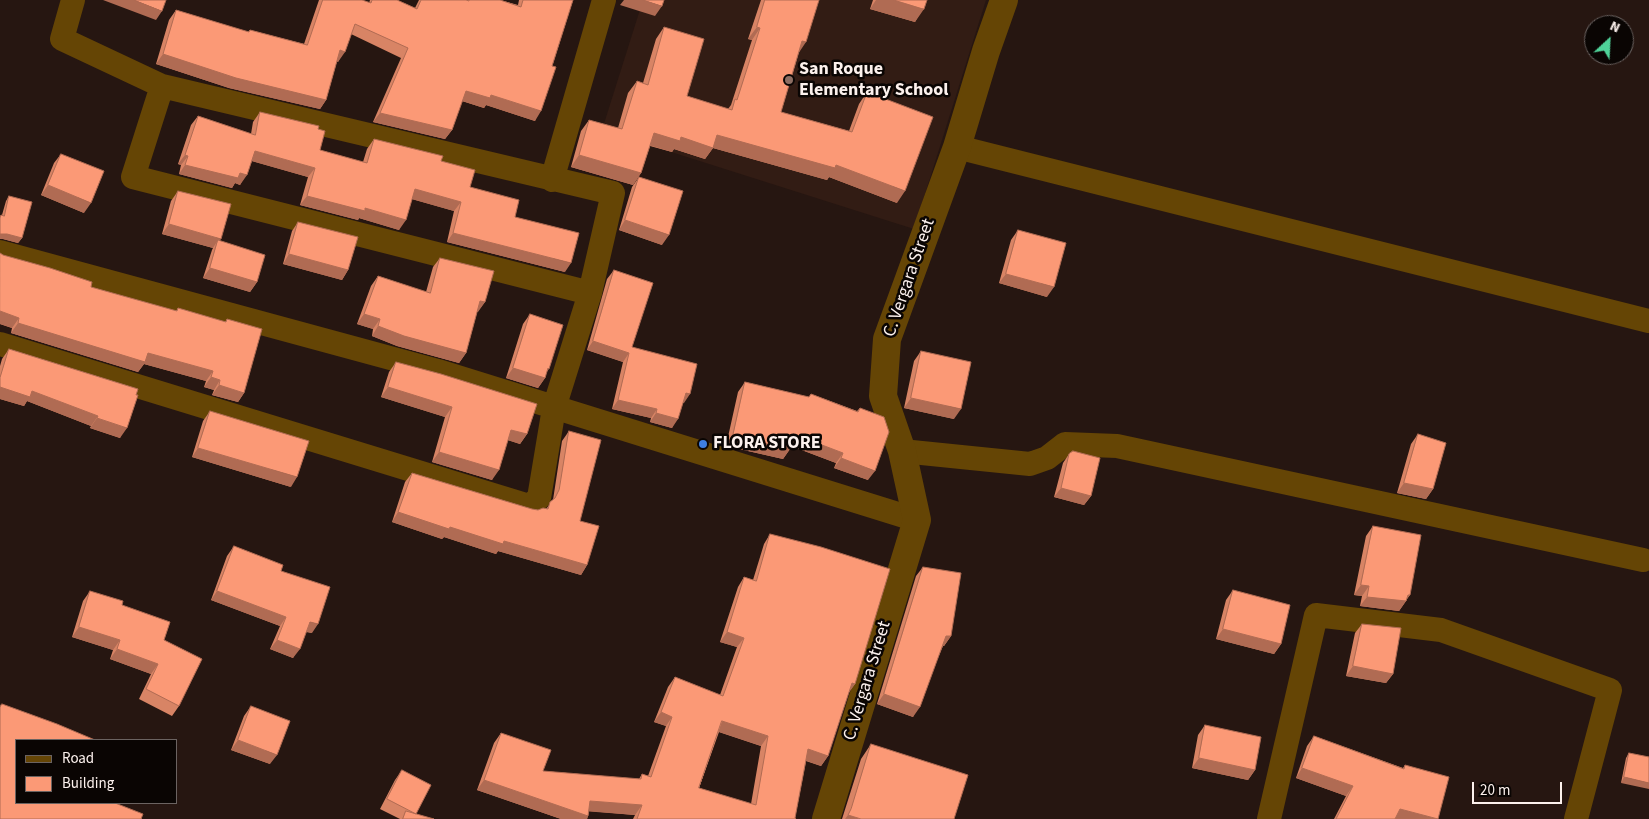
<!DOCTYPE html>
<html>
<head>
<meta charset="utf-8">
<style>
	body { margin:0 }
	#map { position:relative; width:1649px; height:819px; overflow:hidden; background:#261611; font-family:"Source Sans 3",sans-serif }
	canvas { display:block }
	.legend { position:absolute; left:15px; top:739px; width:162px; height:65px; box-sizing:border-box; background:#0a0503; border:1px solid #6b6361; margin:0; padding:6px 9px; list-style:none; font-size:15px; color:#fcf1ed }
	.legend li { display:flex; align-items:center; gap:10px; height:25px }
	.legend b { width:25px; border:1px solid #6b6361 }
	.north { position:absolute; left:1584px; top:15px; width:50px; height:50px; box-sizing:border-box; background:#0a0503; border:1px solid #6b6361; border-radius:50%; rotate:25deg; font-size:14px; font-weight:700; line-height:20px; text-align:center; color:#fcf1ed }
	.north::after { content:''; display:block; margin:auto; width:18px; height:22px; background:#4fd399; clip-path:polygon(50% 0,100% 100%,50% 72%,0 100%) }
	.scale { position:absolute; left:1472px; top:782px; width:90px; height:22px; box-sizing:border-box; border:2px solid #fcf1ed; border-top:0; padding-left:6px; font-size:15px; line-height:18px; white-space:nowrap; color:#fcf1ed; -webkit-text-stroke:4px #0a0503; paint-order:stroke }
</style>
</head>
<body>
<div id="map">
<canvas width="1649" height="819"></canvas>
<ul class="legend">
<li><b style="height:6px;background:#654505"></b>Road</li>
<li><b style="height:14px;background:#fb9976"></b>Building</li>
</ul>
<div class="north">N</div>
<div class="scale">20 m</div>
</div>
<script>
const c = document.querySelector('canvas').getContext('2d');
c.lineJoin = 'round';
function fill(path, color) { c.fillStyle = color; c.fill(path, 'evenodd'); }
function strokePath(path, color, width, dash) { c.strokeStyle = color; c.lineWidth = width; c.lineCap = dash ? 'butt' : 'round'; c.setLineDash(dash || []); c.stroke(path); }
function drawText(font, color, halo, rows, align = 'center') {
  c.font = font + ' "Source Sans 3",sans-serif'; c.lineWidth = 5; c.setLineDash([]); c.textBaseline = 'middle'; c.strokeStyle = halo; c.fillStyle = color; for (const [text, x, y, turn = 0] of rows) {
    c.save(); c.translate(x, y); c.rotate((+turn || 0) * Math.PI / 180); c.textAlign = isNaN(turn) ? turn : align; if (halo) c.strokeText(text, 0, 0); c.fillText(text, 0, 0); c.restore();
  }
}
const built = new Path2D(`
	M643 0H986L914 229 602 130Z`);
const minor = new Path2D(`
	M162 86 133 177 590 293
	M957 147 1649 321
	M552 180 604 0
	M0 252 438 371 917 520
	M0 344 529 506 539 498 554 408 590 293 613 193 162 86 62 39 73 0
	M902 451 1030 464 1047 458 1065 444 1117 446 1643 560
	M1269 819 1316 615 1441 630 1610 690 1576 819`);
const tertiary = new Path2D(`
	M826 819 917 520 902 451 883 396 887 339 957 147 986 51 1004 0`);
const wall = new Path2D(`
	M319 0H362L369 3 370 0H397L415 8 419 0H500L518 5 519 0H573L535 121 486 105 484 108 462 101 452 130 445 139 373 122 401 58 351 34 338 62 337 61 326 100 320 109 229 88 156 64 169 20 176 10 248 32 250 30 304 44Z
	M761 0H819L799 52 781 112 849 131 859 104 867 92 897 203 829 177 827 180 713 148 705 159 674 149 672 152 650 146 641 173 633 185 571 167 581 131 589 120 618 128 628 93 637 81 643 83 656 39 664 27 687 96 728 109 731 105 752 40 748 39Z
	M873 0H927L915 22 870 9Z
	M260 112 318 129 320 150 363 162 367 149 374 139 441 161 470 187 515 217 565 272 447 242 454 211 412 199 399 230 359 218 358 220 300 205 308 177 252 161 240 185 235 183 232 188 179 174 181 165 178 164 191 125 198 116 251 134 253 122Z
	M61 154 84 213 41 195 54 163Z
	M639 177 662 245 619 230 632 187Z
	M178 191 219 241 257 282 250 292 203 278 212 250 213 248 162 234 171 201Z
	M9 196 22 238 18 243 3 239H0V217L1 215H2L6 201Z
	M298 222 348 270 342 280 283 264 292 231Z
	M1018 230 1047 297 999 283 1011 240Z
	M0 253 3 255 91 287 176 311 178 308 225 322 227 319 244 393 238 402 212 395 214 390 204 387 206 381 144 364 138 372 11 333 12 328 0 324Z
	M440 258 485 302 477 312 466 353 459 363 397 346 372 336 373 329 357 324 371 286 378 276 426 292 433 267Z
	M614 270 632 347 684 403H683L672 428 650 422 651 418 612 409 623 362 587 350 607 279Z
	M530 314 546 374 545 378 538 388 506 378 523 324Z
	M9 349 138 389 120 438 90 428 91 426 27 401 24 406 0 399V366L2 359Z
	M921 351 954 419 904 408 914 361Z
	M396 362 527 434 520 444 508 440 492 480 432 462 445 417 381 397 389 372Z
	M745 382 809 397 811 394 857 411 860 408 868 480 834 468 836 463 791 446 790 449 783 459 726 446 738 392Z
	M210 411 291 487 192 457 203 421Z
	M569 431 580 521 587 565 581 575 498 551 496 554 444 537 442 539 392 522 405 482 412 473 532 509 538 510 546 509 553 500 562 441Z
	M1418 434 1433 489 1426 499 1397 493 1411 444Z
	M1069 454 1091 496 1084 505 1054 497 1063 463Z
	M1373 526 1410 595 1407 599 1406 601 1399 611 1360 606 1362 596 1354 595 1366 536Z
	M770 534 855 684 848 693 828 756 821 766 806 761 795 818 796 819H633L635 815 589 811 588 816 587 819H561L477 790 494 743 501 733 543 771 639 779 642 774 648 776 666 726 654 722 668 687 675 677 720 695 737 647 720 642 738 587 744 577 753 580 764 544ZM719 732 761 746 751 804 699 788Z
	M234 546 281 571 312 633 306 632 293 658 270 649 280 626 211 600 227 556Z
	M923 567 951 636 944 646H943L913 717 877 704 916 576Z
	M1233 590 1281 644 1274 654 1216 639 1226 600Z
	M90 591 122 605 164 640 179 706 172 716 139 699 151 674 110 659 113 650 72 637 83 601Z
	M1362 624 1393 674 1386 683 1346 676 1355 633Z
	M251 706 270 764 231 750 244 716Z
	M1205 725 1255 770 1248 780 1192 768 1198 735Z
	M1314 736 1403 768 1405 765 1438 819H1334L1346 796 1296 778 1307 746Z
	M871 744 954 819H842L861 759Z
	M1629 753 1649 757 1621 783 1626 758Z
	M402 770 416 814 434 819H400L380 809 395 780Z`);
const shadedWall = new Path2D(`
	M103 0H134L162 11 156 20Z
	M624 0H643L662 6 655 16 620 5Z
	M876 0H894L924 9 915 22 870 9Z
	M757 27 760 28 752 40 748 39Z
	M802 41 806 42 798 54Z
	M340 50 345 52 338 62 333 60Z
	M163 54 326 100 320 109 229 88 156 64Z
	M466 91 491 95 541 111 535 121 486 105 484 108 459 100Z
	M380 113 452 130 445 139 373 122Z
	M654 133 681 137 717 135 836 165 905 191 897 203 829 177 827 180 713 148 705 159 674 149 672 152 645 144Z
	M255 151 315 168 308 177 248 160Z
	M185 155 188 156 181 165 178 164Z
	M579 155 641 173 633 185 571 167Z
	M185 165 240 173 247 175 240 185 235 183 232 188 179 174Z
	M48 185 91 203 84 213 41 195Z
	M415 189 461 202 454 211 408 198Z
	M307 196 365 208 406 220 399 230 359 218 358 220 300 205Z
	M625 220 669 235 662 245 619 230Z
	M169 224 221 239 217 244 218 240 213 248 162 234Z
	M453 233 571 263 565 272 447 242Z
	M0 234H7L22 238 18 243 3 239H0Z
	M289 254 348 270 342 280 283 264Z
	M210 268 257 282 250 292 203 278Z
	M1006 274 1054 287 1047 297 999 283Z
	M480 301 485 302 478 312 473 311Z
	M0 311 19 318 12 328 0 324Z
	M364 314 380 319 373 329 357 324Z
	M18 323 148 353 213 371 206 381 144 364 138 372 11 333Z
	M378 326 466 353 459 363 397 346 372 336Z
	M593 341 629 353 623 362 587 350Z
	M513 368H548L549 369 543 377 545 378 538 388 506 378Z
	M211 377 220 380 214 390 204 387Z
	M219 385 244 393 238 402 212 395Z
	M0 387 32 391 98 416 91 426 27 401 24 406 0 399Z
	M388 387 452 407 445 417 381 397Z
	M686 393 690 394 684 403 679 402Z
	M911 398 961 409 954 419 904 408Z
	M618 400 657 409 651 418 612 409Z
	M656 413 678 419 672 428 650 422Z
	M97 418 127 428 120 438 90 428Z
	M511 430 527 434 520 444 504 439Z
	M793 434 843 453 836 463 786 444Z
	M733 436 790 449 783 459 726 446Z
	M198 448 297 477 291 487 192 457Z
	M439 452 499 470 492 480 432 462Z
	M841 458 875 471 868 480 834 468Z
	M1404 483 1433 489 1426 499 1397 493Z
	M1061 488 1091 496 1084 505 1054 497Z
	M398 512 504 541 587 565 581 575 498 551 496 554 444 537 442 539 392 522Z
	M1361 585 1369 586 1362 596 1354 595Z
	M217 591 286 617 280 626 211 600Z
	M1408 595H1410L1405 601H1406L1399 611 1360 606 1367 597Z
	M310 622 318 624 312 633 304 631Z
	M79 627 120 640 113 650 72 637Z
	M1223 629 1281 644 1274 654 1216 639Z
	M727 632 744 638 737 647 720 642Z
	M946 636H951L944 646 940 645Z
	M277 640 300 649 293 658 270 649Z
	M117 649 158 664 151 674 110 659Z
	M1353 666 1393 674 1386 683 1346 676Z
	M852 683 855 684 848 694Z
	M884 694 920 707 913 717 877 704Z
	M661 712 672 717 666 726 654 722Z
	M722 721 768 736 761 746 716 731Z
	M238 740 277 755 270 764 231 750Z
	M808 749 828 756 821 766 801 759Z
	M1199 758 1255 770 1248 780 1192 768Z
	M1302 768 1353 786 1346 796 1296 778Z
	M1624 777 1649 783V789L1621 783Z
	M484 780 588 816 587 819H561L477 790Z
	M590 801 642 805 635 815 583 811Z
	M1400 809 1438 819H1393Z
	M848 815 861 819H845Z`);
const building = new Path2D(`
	M134 0H166L162 11Z
	M323 0H362L371 3 372 0H397L417 9 421 0H466L469 1V0H500L521 7 523 0H573L552 66 556 67 541 111 491 95 490 98 466 91 452 130 380 113 408 48 355 24 345 52 340 50 326 100 236 78 163 54 176 10 249 32 250 30 307 45Z
	M643 0H664L662 6Z
	M765 0H819L806 42 802 41 781 112 852 132 867 92 933 117 905 191 836 165 835 168 717 135 713 148 681 137 680 141 654 133 641 173 579 155 589 120 622 129 637 81 648 85 664 27 704 39 687 96 732 110 735 99 737 100 760 28 757 27Z
	M894 0H927L924 9Z
	M260 112 319 126 318 129 325 131 320 150 367 163 374 139 443 156 441 161 475 170 470 187 519 200 515 217 579 233 571 263 453 233 461 202 415 189 406 220 365 208V211L307 196 315 168 255 151 247 175 240 173 238 178 185 165 188 156 185 155 198 116 255 135Z
	M61 154 104 171 91 203 48 185Z
	M639 177 683 191 669 235 625 220Z
	M178 191 231 204 221 239 169 224Z
	M9 196 32 202 22 238 7 234H0V218L1 215 4 216Z
	M298 222 358 237 348 270 289 254Z
	M1018 230 1066 243 1054 287 1006 274Z
	M218 240 265 255 257 282 210 268Z
	M0 253 3 255 50 268 92 282 91 287 177 311 178 308 226 322 227 319 262 329 244 393 219 385 220 380 211 377 213 371 148 353 145 362 18 323 19 318 0 311Z
	M440 258 494 271 485 302 480 301 466 353 404 336 378 326 380 319 364 314 378 276 430 293Z
	M614 270 653 283 632 347 697 364 690 394 686 393 678 419 656 413 657 409 618 400 629 353 593 341Z
	M530 314 563 325 549 369 548 368 545 378 513 368Z
	M9 349 138 389 136 395H138L127 428 97 418 98 416 32 391 30 397 0 387V378Z
	M921 351 971 362 961 409 911 398Z
	M396 362 441 374 537 404 527 434 511 430 499 470 439 452 452 407 388 387Z
	M745 382 809 397 811 394 858 412 860 408 884 417 889 432 875 471 841 458 843 453 793 434 790 449 733 436Z
	M210 411 309 441 297 477 198 448Z
	M569 431 601 440 580 521 599 526 587 565 504 541 503 544 450 527 449 529 398 512 412 473 532 509 538 510 543 508 548 509 550 502 555 498 559 490Z
	M1418 434 1446 443 1433 489 1404 483Z
	M1073 451 1100 458 1091 496 1061 488 1069 454Z
	M1373 526 1421 535 1410 595H1408L1406 601 1367 597 1369 586 1361 585Z
	M770 534 821 547 890 569 855 684 852 683 828 756 808 749 795 818 796 819H637L642 805 590 801 588 816 484 780 501 733 551 750 543 771 641 779 642 774 651 777 672 717 661 712 675 677 723 696 744 638 727 632 744 577 756 581ZM722 721 768 736 756 805 699 788Z
	M234 546 283 565 281 571 330 587 318 624 310 622 300 649 277 640 286 617 217 591Z
	M923 567 961 573 951 636H946L920 707 884 694Z
	M1233 590 1290 605 1281 644 1223 629Z
	M90 591 123 601 122 605 170 622 164 640 202 659 179 706 146 689 158 664 117 649 120 640 79 627Z
	M1362 624 1401 628 1393 674 1353 666Z
	M2 704 57 724 95 740H16V803H115L143 814 141 819H142H0V707Z
	M251 706 290 721 277 755 238 740Z
	M1205 725 1261 737 1255 770 1199 758Z
	M1314 736 1404 769 1405 765 1449 777 1438 819 1400 809 1395 819H1336L1353 786 1302 768Z
	M871 744 968 775 954 819H861L848 815 851 809Z
	M1629 753 1649 757V783L1624 777Z
	M402 770 431 785 416 814 387 799Z
	M406 811 434 819H403Z`);
const markers = [
	[789,80,5,"#8d6e63"],
	[703,444,5,"#3f7fe0"]
];
const poiNames = [
	["San Roque",799,70],
	["Elementary School",799,91],
	["FLORA STORE",713,444]
];
const streetNames = [
	["C. Vergara Street",910,278,-71],
	["C. Vergara Street",868,681,-73]
];
fill(built, '#321c14');
strokePath(minor, '#654505', 24);
strokePath(tertiary, '#654505', 28);
fill(wall, '#d88465');
fill(shadedWall, '#b06b53');
fill(building, '#fb9976');
strokePath(building, '#b06b53', 1);
for (const [x, y, r, color] of markers) { const dot = new Path2D(); dot.arc(x, y, r, 0, 2 * Math.PI); c.fillStyle = color; c.fill(dot); strokePath(dot, '#0a0503', 2); }
drawText('bold 18px', '#fcf1ed', '#0a0503', poiNames, 'left');
drawText('18px', '#fcf1ed', '#0a0503', streetNames);
</script>
</body>
</html>
